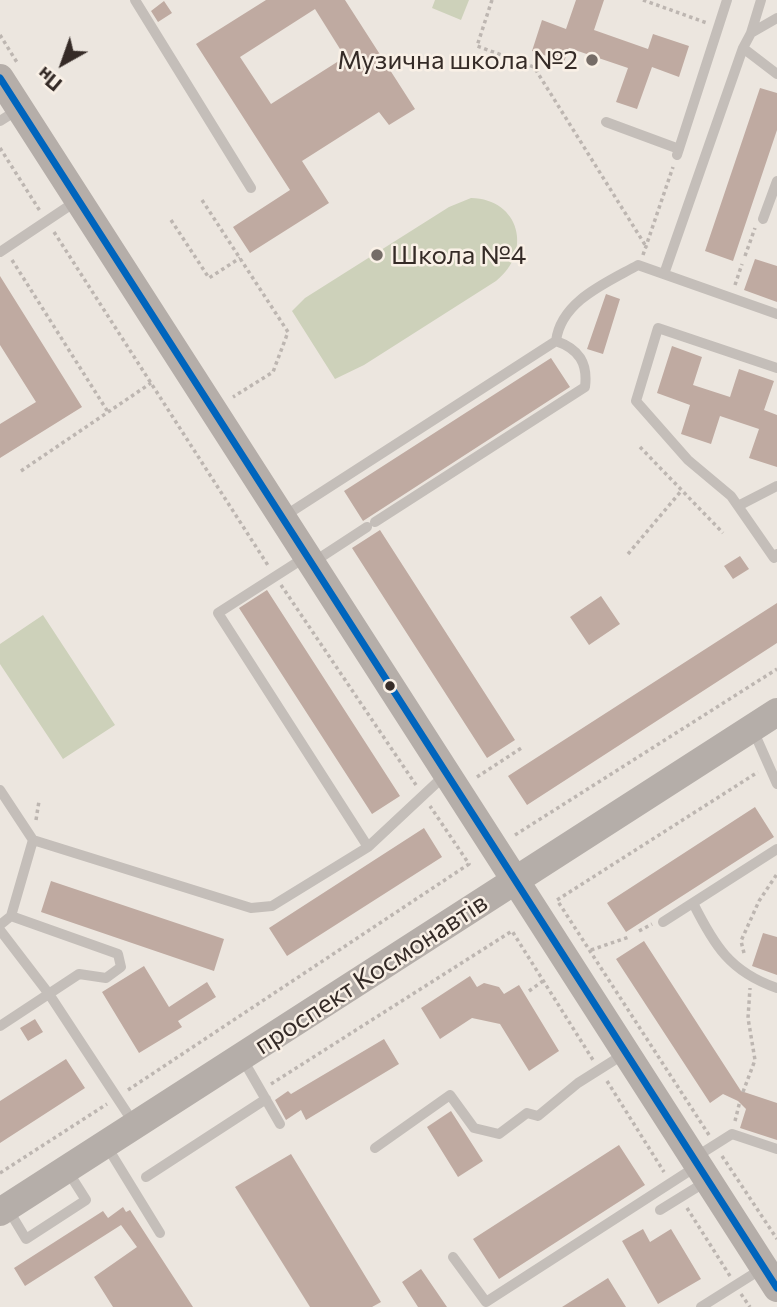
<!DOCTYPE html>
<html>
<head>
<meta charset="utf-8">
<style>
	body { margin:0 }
	#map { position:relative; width:777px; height:1307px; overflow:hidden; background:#ece6df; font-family:Commissioner,sans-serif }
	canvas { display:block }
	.north { position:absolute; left:28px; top:28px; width:70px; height:70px; -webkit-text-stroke:5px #f9f0e6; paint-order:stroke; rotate:220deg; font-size:19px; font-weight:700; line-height:28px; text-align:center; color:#352b27 }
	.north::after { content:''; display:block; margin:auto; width:24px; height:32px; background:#352b27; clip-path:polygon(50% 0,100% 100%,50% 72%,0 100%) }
</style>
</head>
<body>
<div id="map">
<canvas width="777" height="1307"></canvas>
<div class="north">Пн</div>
</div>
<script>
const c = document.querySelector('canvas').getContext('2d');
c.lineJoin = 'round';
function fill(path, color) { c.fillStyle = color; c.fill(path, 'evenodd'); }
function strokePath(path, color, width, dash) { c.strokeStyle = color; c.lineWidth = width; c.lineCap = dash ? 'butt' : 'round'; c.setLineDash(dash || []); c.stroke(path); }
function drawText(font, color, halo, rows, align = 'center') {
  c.font = font + ' Commissioner,sans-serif'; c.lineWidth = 5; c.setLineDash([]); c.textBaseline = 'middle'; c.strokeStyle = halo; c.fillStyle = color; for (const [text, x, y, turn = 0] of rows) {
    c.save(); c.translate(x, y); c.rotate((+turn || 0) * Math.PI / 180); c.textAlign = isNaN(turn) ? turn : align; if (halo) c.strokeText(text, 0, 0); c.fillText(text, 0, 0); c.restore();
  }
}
const green = new Path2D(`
	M435 0H469L461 20 432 8Z
	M471 198C520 199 533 252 496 281L364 365 335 379 292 311 305 298 449 207Z
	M43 615 115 725 63 759 0 664V644Z`);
const building = new Path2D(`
	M266 0H345L415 109 389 125 379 112 302 161 329 203 250 253 233 227 290 190 196 44ZM315 9 345 57 271 104 240 57Z
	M576 0H604L594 30 648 49 653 34 689 46 679 77 652 67 637 109 616 102 628 68 569 48 564 62 532 51 542 20 566 29Z
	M164 1 172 13 158 22 151 11Z
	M760 88 777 93V130L733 261 705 251Z
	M755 259 777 266V302L744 290Z
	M0 276 82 407 0 458V424L36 402 0 345Z
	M606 294 620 299 603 354 587 349Z
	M672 346 702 357 693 385 730 397 739 369 774 381 764 410 777 415V467L749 458 759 429 720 416 711 444 681 434 690 405 657 393Z
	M551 358 570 387 363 521 344 491Z
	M380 530 515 740 487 758 352 548Z
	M740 556 749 569 733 579 724 566Z
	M267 590 400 796 372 814 239 608Z
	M601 596 620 624 589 645 570 617Z
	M777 603V643L527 805 508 776Z
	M755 807 774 837 626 932 607 903Z
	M424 828 442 857 287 956 269 928Z
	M51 881 224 939 214 971 41 912Z
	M763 933 777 937V975L752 966Z
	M644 941 741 1091 777 1103V1140L740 1128 746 1109 738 1101 723 1094 710 1103 616 959Z
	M144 966 169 1007 207 982 216 997 178 1021 182 1027 139 1053 102 992Z
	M470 976 477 987 484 983 499 987 504 994 519 985 559 1051 529 1071 500 1024 472 1018 440 1039 421 1008Z
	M35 1019 43 1032 28 1041 20 1028Z
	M384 1039 399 1064 306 1120 301 1110 286 1120 275 1100 288 1091 291 1094Z
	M66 1059 85 1088 0 1143V1101Z
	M451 1111 483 1161 458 1177 427 1127Z
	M619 1145 645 1185 499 1279 473 1239Z
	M291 1154 381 1302 372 1307H310L235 1187Z
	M123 1207 126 1212 130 1210 193 1307H113L94 1277 137 1247 121 1225 25 1286 14 1268 103 1211 108 1218Z
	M643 1229 650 1242 671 1229 701 1279 658 1304 622 1241Z
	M421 1269 447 1307H418L402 1282Z
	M608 1278 626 1307H562Z`);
const path = new Path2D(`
	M492 0 477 46 534 67 647 248
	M643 0 707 23
	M0 35 18 64
	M0 148 40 211
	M202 200 288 332 273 372 233 397
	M171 220 209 278 240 258
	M54 232 269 567
	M643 255 673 167
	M745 256 755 228
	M12 260 108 412
	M735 285 742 264
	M640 447 723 533
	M21 471 151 383
	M628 554 682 490
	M281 585 416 785
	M477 777 523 747
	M36 820 39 801
	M515 835 777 669
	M639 931 652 924
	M591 950 629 937
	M744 953 741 941 759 901 777 874
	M529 991 543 981
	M607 1081 664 1172
	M271 1084 512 931 593 1060
	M128 1090 469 864 430 806
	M743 1092 755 1060 748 1018 750 988
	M735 1121 740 1101
	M709 1135 557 900 758 772
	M722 1156 777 1239
	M0 1173 107 1104
	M687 1208 730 1276
	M741 1294 750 1307`);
const lane = new Path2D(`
	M135 0 251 188
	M751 33 761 0
	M743 48 777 74
	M0 121 19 109
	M606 122 679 149
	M677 155 727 0
	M763 219 777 181
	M0 252 78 200
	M664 274 743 48 751 33 777 18
	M556 341C561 301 606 283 638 265L777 314
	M777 368 658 328 636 401 688 460 731 496 774 558 777 554
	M738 506 777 486
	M283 517 556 341C579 349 588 363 585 387L375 522
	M304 558 218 613 368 847
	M315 561 367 527
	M753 730 777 784
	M0 790 33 840 251 908 272 906 368 847 445 775
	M693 903C714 945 730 972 777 988
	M663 922 777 849
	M0 925 11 916 33 840
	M0 930 49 994 133 1122
	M0 1026 79 974 106 978 121 967 118 954 11 916
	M242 1058 280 1124
	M106 1145 160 1233
	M375 1148 450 1095 474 1128 499 1134 527 1113 538 1116 578 1083 624 1054
	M694 1158 732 1134 777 1149
	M146 1177 266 1099
	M8 1209 26 1239 86 1200 67 1170
	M660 1210 707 1181
	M453 1257 486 1302 697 1166
	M701 1307 763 1268`);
const secondary = new Path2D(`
	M0 78 777 1288
	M0 1212 777 712`);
const bus1 = new Path2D(`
	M0 78 777 1288`);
const markers = [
	[592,60,7,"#756c67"],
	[377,255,7,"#756c67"],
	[390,686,6,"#352b27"]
];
const poiNames = [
	["Музична школа №2",578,60],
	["Школа №4",391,255,"left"]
];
const streetNames = [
	["проспект Космонавтів",371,974,-33]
];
fill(green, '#cdd1ba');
fill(building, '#bfaaa1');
strokePath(path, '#bdb6b1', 3.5, [3.5, 3.5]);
strokePath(lane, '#c4beb9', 10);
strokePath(secondary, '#b5aea9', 28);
strokePath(bus1, '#0065bd', 7);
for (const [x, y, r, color] of markers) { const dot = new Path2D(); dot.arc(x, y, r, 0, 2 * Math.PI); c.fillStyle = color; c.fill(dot); strokePath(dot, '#f9f0e6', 2.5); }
drawText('26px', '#352b27', '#f9f0e6', poiNames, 'right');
drawText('26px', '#352b27', '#f9f0e6', streetNames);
</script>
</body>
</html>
